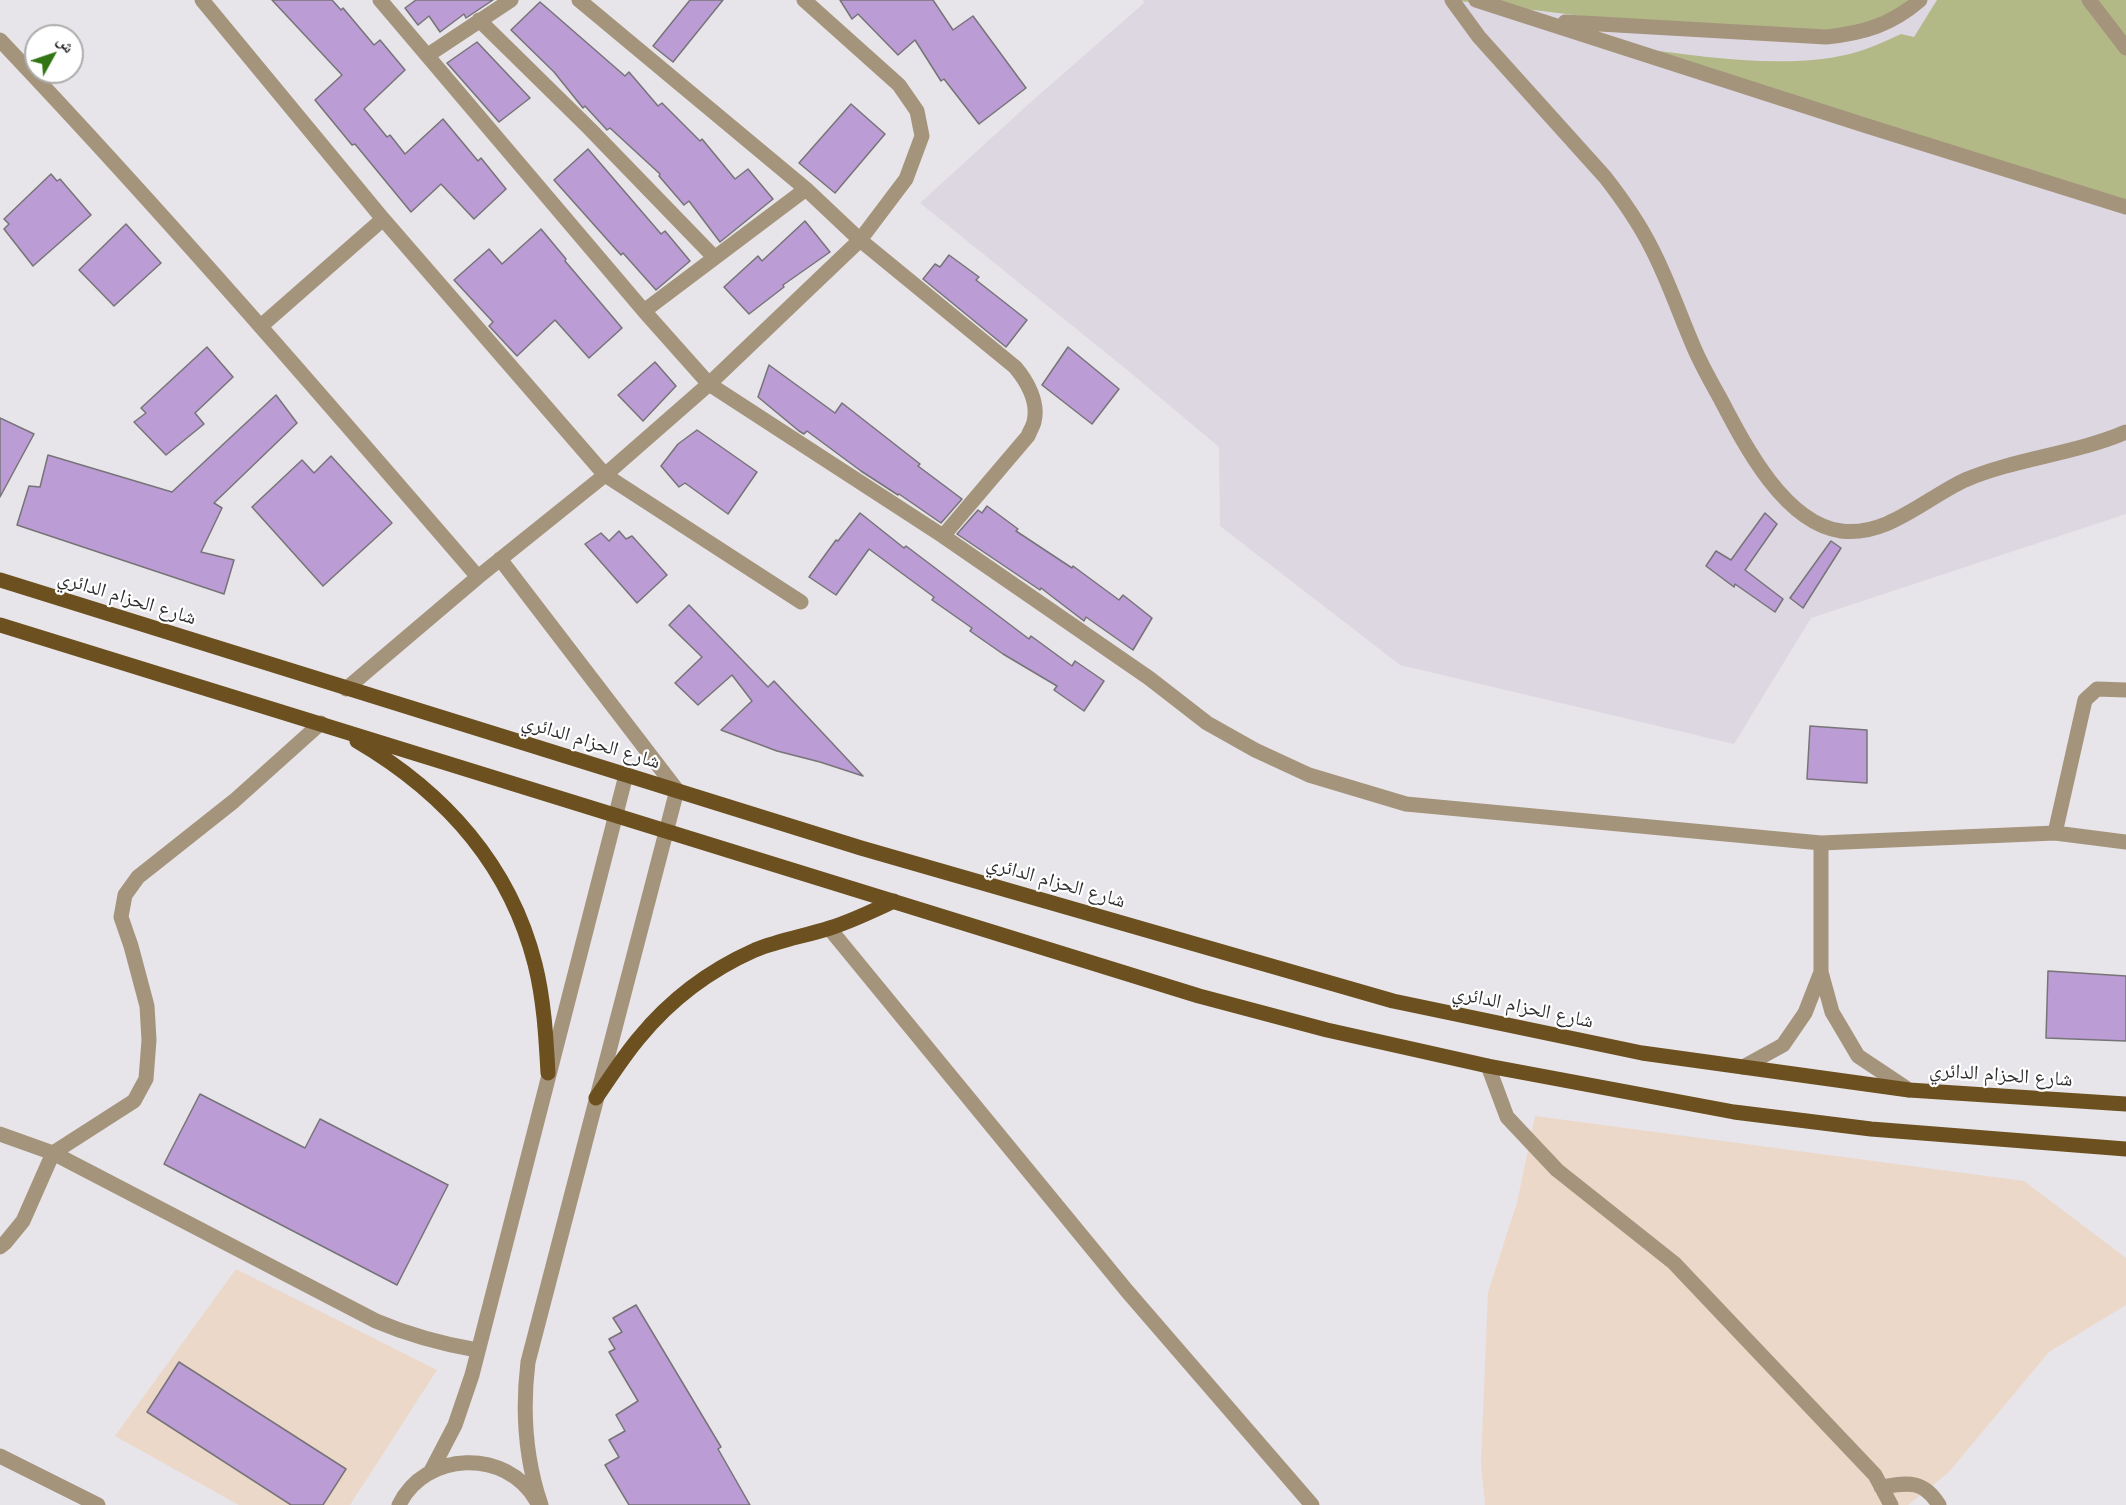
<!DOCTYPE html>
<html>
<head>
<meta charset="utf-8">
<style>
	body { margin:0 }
	#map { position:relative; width:2126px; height:1505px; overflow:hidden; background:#e7e5e9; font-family:Inter,"Noto Naskh Arabic",sans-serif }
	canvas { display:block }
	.north { position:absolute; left:24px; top:24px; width:60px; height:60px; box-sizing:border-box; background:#fff; border:2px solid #acacac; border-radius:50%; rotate:50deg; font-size:16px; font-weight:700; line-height:24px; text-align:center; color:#302f30 }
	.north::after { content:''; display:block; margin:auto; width:21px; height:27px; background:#327514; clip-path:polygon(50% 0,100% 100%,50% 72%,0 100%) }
</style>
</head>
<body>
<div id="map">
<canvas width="2126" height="1505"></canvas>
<div class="north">ش</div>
</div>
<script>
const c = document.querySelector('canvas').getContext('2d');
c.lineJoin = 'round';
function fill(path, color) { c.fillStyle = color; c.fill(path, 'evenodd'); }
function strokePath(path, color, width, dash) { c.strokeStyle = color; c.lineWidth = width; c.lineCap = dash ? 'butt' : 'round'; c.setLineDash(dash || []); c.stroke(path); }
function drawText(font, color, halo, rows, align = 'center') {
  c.font = font + ' Inter,"Noto Naskh Arabic",sans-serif'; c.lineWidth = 4.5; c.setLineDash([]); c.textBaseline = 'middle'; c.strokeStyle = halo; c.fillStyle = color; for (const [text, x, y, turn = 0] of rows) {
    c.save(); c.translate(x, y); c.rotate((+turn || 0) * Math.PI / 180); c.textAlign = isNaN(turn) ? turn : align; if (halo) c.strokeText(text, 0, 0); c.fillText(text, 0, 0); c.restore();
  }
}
const commercial = new Path2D(`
	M1535 1116 2024 1181 2126 1258V1305L2049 1352 1949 1472 1908 1505H1485L1481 1463 1488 1292 1517 1203Z
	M236 1269 437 1370 350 1505H239L115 1436Z`);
const built = new Path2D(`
	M1143 0H2126V514L1811 618 1734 744 1400 665 1220 526 1219 447 1126 369 920 203 1032 101 1144 3Z`);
const green = new Path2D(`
	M1451 0H1908L1897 9 1842 36 1624 21Z
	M1937 0H2126V211L1634 48C1702 56 1782 70 1850 54 1868 49 1884 42 1901 34L1914 37Z`);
const building = new Path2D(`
	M272 0H332L341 10 343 8 374 45 380 40 405 70 364 109 387 137 390 135 405 154 443 119 478 161 481 158 506 189 474 219 441 184 411 212 355 144 352 145 315 100 342 75Z
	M416 0H493L466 18 464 14 440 32 429 16 418 25 405 8Z
	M690 0H723L673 62 653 46Z
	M840 0H933L953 30 973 16 1026 88 979 124 944 79 941 81 915 40 898 55 858 14 852 19Z
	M540 2 625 76 629 72 658 106 662 103 700 141 702 139 735 179 748 169 773 199 720 242 689 201 684 205 659 176 660 174 610 128 607 130 585 106 583 108 554 72 511 30Z
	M477 42 530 98 499 122 447 63Z
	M851 104 885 134 835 193 799 163Z
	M588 149 661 234 665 231 690 261 656 290 623 253 621 255 554 180Z
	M51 174 57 181 60 179 91 215 33 266 4 229 9 224 4 219Z
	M805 221 830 252 783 285 784 287 749 314 724 287 758 256 762 261Z
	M126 224 161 263 114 306 79 270Z
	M541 229 566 259 565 261 622 328 589 358 555 320 517 356 489 326 493 322 454 280 489 249 502 264Z
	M949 255 979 277 976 280 1027 320 1006 347 923 279 935 264 940 267Z
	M207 347 233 377 195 413 204 424 166 455 134 422 146 413 141 408Z
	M1068 347 1119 389 1092 424 1042 385Z
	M655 362 676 386 643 421 618 395Z
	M769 365 835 413 842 403 920 464 918 466 962 499 941 523 899 494 898 495 861 471 807 431 804 434 799 431 758 397Z
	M276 395 297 423 214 503 222 508 201 552 234 560 224 594 17 525 29 486 40 487 48 455 172 492Z
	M0 418 34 434 0 497Z
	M697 430 757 472 728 514 685 483 679 487 661 466 678 444Z
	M331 456 392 523 323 586 252 507 302 460 314 473Z
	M987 506 1018 529 1016 531 1072 568 1073 566 1119 600 1123 595 1152 618 1133 650 1086 617 1084 621 1041 588 1040 590 957 534 978 510 982 513Z
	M860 513 904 548 906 546 1029 639 1031 636 1072 666 1075 661 1104 681 1084 711 1054 690 1057 686 1003 654 970 631 972 628 932 600 934 597 869 549 836 595 809 577 836 540 838 541Z
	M1765 513 1777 524 1745 570 1783 599 1775 612 1735 584 1734 587 1706 566 1716 551 1731 560Z
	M619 531 626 539 632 536 667 575 637 603 585 544 601 533 609 541Z
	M1831 541 1841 548 1803 608 1790 598Z
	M689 605 768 687 774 681 863 776 820 762 777 751 721 730 752 701 732 675 698 705 675 683 702 657 669 625Z
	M1810 726 1867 730V783L1807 779Z
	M2048 971 2126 976V1041L2046 1038Z
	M200 1094 305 1148 320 1119 448 1185 397 1285 164 1164Z
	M636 1305 721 1447 718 1449 750 1505H629L605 1465 619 1457 609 1440 625 1431 616 1415 638 1401 609 1352 615 1349 609 1339 622 1332 613 1318Z
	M179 1362 346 1469 323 1505H291L147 1412Z`);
const minor = new Path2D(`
	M202 0 383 219 605 475 801 602
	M380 0 644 311 709 384 943 536 1149 678 1207 723 1255 750 1309 775 1406 804 1821 843 2055 833 2126 842
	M579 0 806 189 860 240 1015 367C1027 381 1039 402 1034 422 1033 426 1030 431 1028 436L943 536
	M1452 0 1479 37 1605 177C1623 200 1639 223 1652 249 1669 282 1680 316 1695 350 1702 366 1711 382 1720 398 1744 444 1784 523 1841 531 1887 537 1926 498 1965 480 2017 458 2075 454 2126 432
	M1476 0 1864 125 2126 207
	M2089 0 2126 48
	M479 20 590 129 714 257
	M1565 22 1826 37C1864 33 1891 25 1920 0
	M0 40C165 214 321 395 478 577
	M428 55 511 0
	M644 311 806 189
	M261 326 383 219
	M500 559 677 790 528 1362C522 1411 525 1458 541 1505
	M346 689 478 577 605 475 709 384 860 240 906 179 922 136 917 111 899 85 804 0
	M2055 833 2085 700 2097 689 2126 690
	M1821 843V972L1832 1012 1858 1056 1909 1090
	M829 928 1127 1291 1312 1505
	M1488 1066 1507 1117 1557 1170 1674 1263 1875 1475 1891 1505
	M1743 1067 1783 1045 1805 1013 1821 972
	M0 1134 53 1153 376 1321C409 1335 442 1344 477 1350
	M0 1247 5 1243 23 1221 53 1153 134 1101 146 1079 149 1040 147 1006 131 946 121 917 125 895 138 877 234 801 321 723
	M0 1456 98 1505
	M431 1471 455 1425 472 1375 626 775
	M1881 1487C1907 1483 1923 1479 1939 1505
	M399 1505C425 1451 506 1448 536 1500`);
const major = new Path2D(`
	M0 580 861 848 1393 1001 1642 1053 1909 1090 2126 1104
	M0 625 1199 996 1327 1030 1488 1066 1734 1112 1871 1129 2126 1149
	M357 741C444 792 510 865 535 964 544 1000 546 1037 548 1073
	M596 1098C610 1078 623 1057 639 1038 670 1000 710 970 755 950 780 940 805 936 830 928 852 921 873 911 894 901`);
const streetNames = [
	["شارع الحزام الدائري",127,598,17],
	["شارع الحزام الدائري",591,742,17],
	["شارع الحزام الدائري",1056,882,16],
	["شارع الحزام الدائري",1523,1007,12],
	["شارع الحزام الدائري",2001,1075,4]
];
fill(commercial, '#ecd8c9');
fill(built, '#ddd7e2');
fill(green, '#b2b987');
fill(building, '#bc9cd5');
strokePath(building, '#767478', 1.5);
strokePath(minor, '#a4947c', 15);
strokePath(major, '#6c5020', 15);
drawText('20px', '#302f30', '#fff', streetNames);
</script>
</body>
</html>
